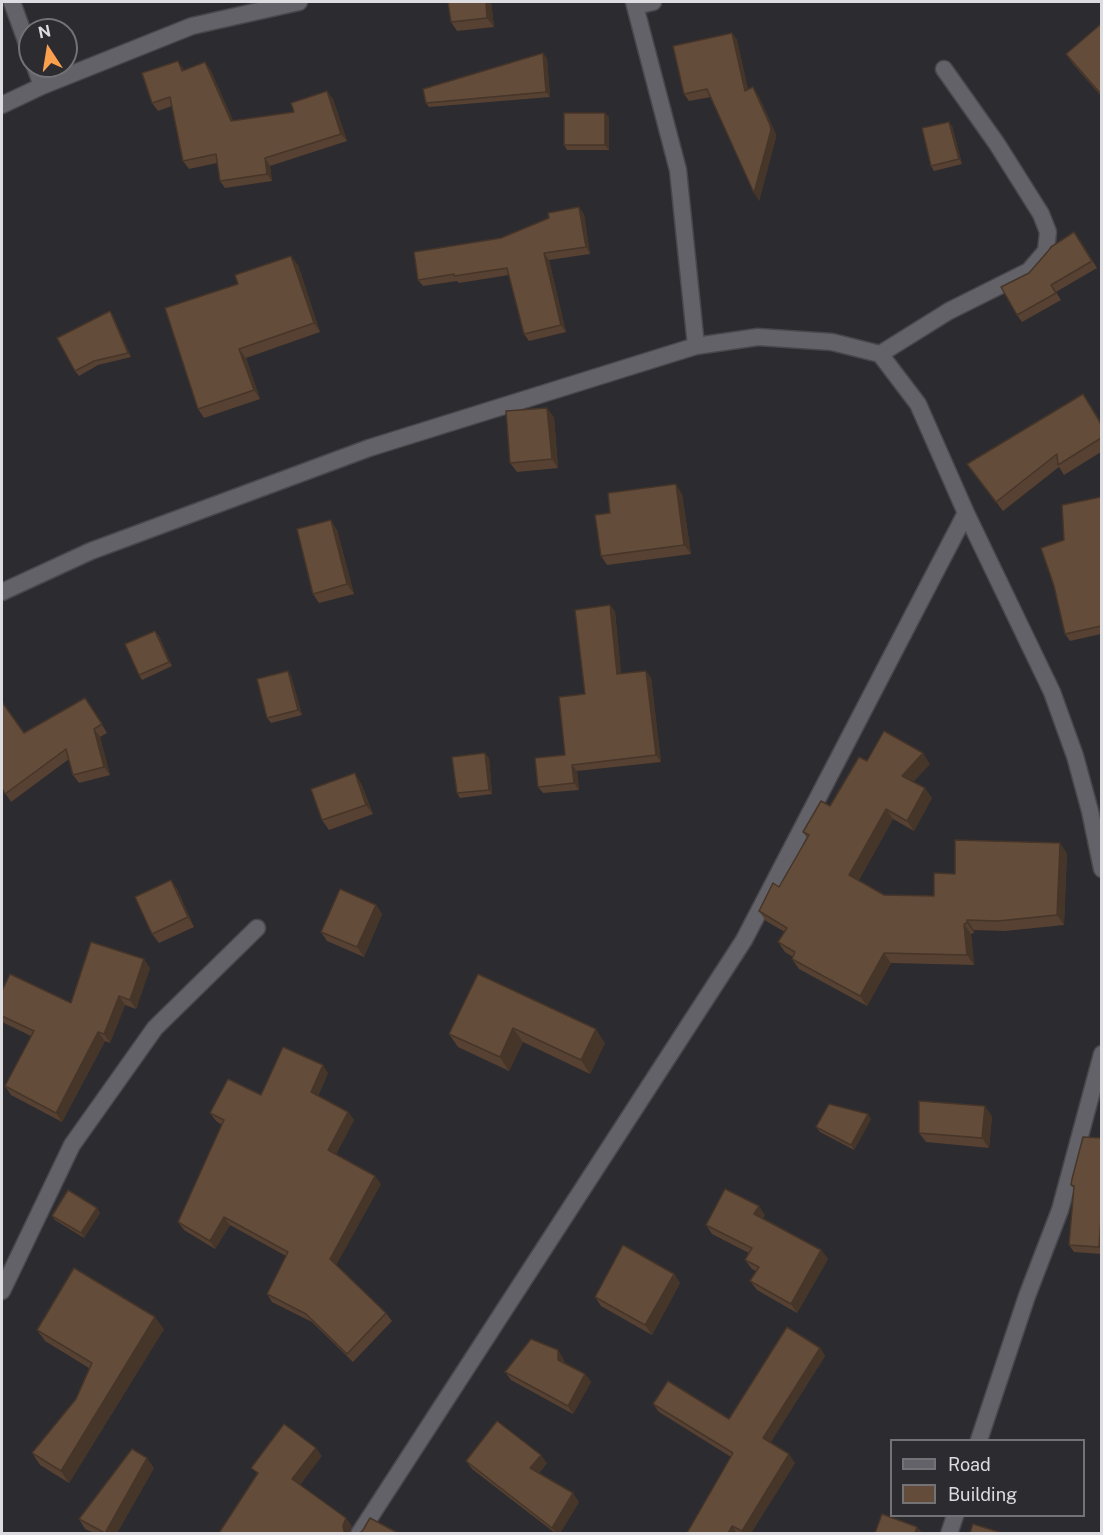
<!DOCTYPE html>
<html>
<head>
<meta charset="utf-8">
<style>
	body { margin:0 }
	#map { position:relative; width:1103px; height:1535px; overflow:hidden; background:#2c2b30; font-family:"Public Sans",sans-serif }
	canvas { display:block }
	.frame { position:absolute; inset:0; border:3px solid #dddce0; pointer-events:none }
	.legend { position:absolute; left:890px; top:1439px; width:195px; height:78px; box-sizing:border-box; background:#2c2b30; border:2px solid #737276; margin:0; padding:8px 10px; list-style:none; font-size:18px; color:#dddce0 }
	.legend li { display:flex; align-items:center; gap:12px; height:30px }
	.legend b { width:30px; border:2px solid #737276 }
	.north { position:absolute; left:18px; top:18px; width:60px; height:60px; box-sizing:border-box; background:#2c2b30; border:2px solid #737276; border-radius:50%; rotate:348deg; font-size:16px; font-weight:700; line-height:24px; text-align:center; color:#dddce0 }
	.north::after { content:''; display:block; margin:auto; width:21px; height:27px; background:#fa9f4e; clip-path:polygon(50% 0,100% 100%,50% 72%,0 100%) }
</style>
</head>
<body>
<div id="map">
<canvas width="1103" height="1535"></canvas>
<div class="frame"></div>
<ul class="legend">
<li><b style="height:8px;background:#636268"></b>Road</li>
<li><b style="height:16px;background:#644c3a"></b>Building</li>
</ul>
<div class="north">N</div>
</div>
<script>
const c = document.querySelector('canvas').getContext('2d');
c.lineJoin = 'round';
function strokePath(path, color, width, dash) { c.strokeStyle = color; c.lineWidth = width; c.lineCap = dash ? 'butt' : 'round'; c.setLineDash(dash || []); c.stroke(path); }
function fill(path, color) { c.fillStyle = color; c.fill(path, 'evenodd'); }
const minor = new Path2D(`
	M12 2 30 52
	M634 2 678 170 696 346
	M636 6 653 2
	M35 66 42 86
	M2 105 42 86 192 26 299 2
	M880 354 949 311 1029 271 1046 251 1048 232 1041 214 997 144 944 69
	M2 592 91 551 369 448 696 346 758 337 832 342 880 354 918 404 966 513 1052 692 1075 756 1090 811 1102 869
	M2 1291 72 1145 155 1028 257 928
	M979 1440 1027 1296 1060 1210 1102 1054
	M359 1534 744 940 966 513
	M949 1534 955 1516`);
const wall = new Path2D(`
	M491 2 494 27 457 31 451 22Z
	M1101 24V96L1073 64 1066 54Z
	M732 33 737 40 748 90 758 95 775 132 776 137 759 201 711 97 689 101 684 94Z
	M547 58 550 97 429 107 426 103Z
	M178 61 184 70 210 69 233 121 294 112 333 99 347 141 270 166 272 181 225 188 220 181 217 163 189 169 183 161 172 106 158 111 152 103Z
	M609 117V150H567L564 145Z
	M952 126 962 164 934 171 931 166Z
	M584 214 590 254 549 260 566 332 529 341 524 334 509 275 459 283 457 281 423 286 418 280 501 238Z
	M1080 240 1097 268 1056 292 1061 300 1022 322 1017 315 1029 273Z
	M298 265 320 332 246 358 260 399 204 418 198 409Z
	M110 311 113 316 131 357 98 365 79 376 75 371Z
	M1090 404 1101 423V452L1064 475 1059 467 1003 511 967 464Z
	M554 417 558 468 517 472 510 463Z
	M682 494 691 554 607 565 601 556 610 513Z
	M1101 497V634L1070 641 1065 634Z
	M337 530 354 594 319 603 313 594Z
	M610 605 615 612 621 674 651 678 661 762 577 771 579 790 543 793 538 787 565 755 585 694Z
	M155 631 159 636 172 666 142 680 139 675Z
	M288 671 291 676 302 715 271 723 267 718Z
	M91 706 107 733 100 737 110 775 79 783 73 775 69 759 11 802 2 788 24 733Z
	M489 758 492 794 460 798 457 793Z
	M867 761 930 764 913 782 932 798 914 831 893 819 859 880 884 895 934 896 955 874 1067 853 1064 925 1005 931 974 930V933L971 934 974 965 891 963 867 1006 799 969 792 959 793 957 785 952 778 942 785 932 766 921 759 911 779 887 807 838 803 832 830 806Z
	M361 783 373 814 329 830 322 820Z
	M171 880 177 889 194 927 159 943 152 934Z
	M376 905 382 914 364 957 327 941 321 932Z
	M150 968 136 1009 125 1005 110 1043 105 1041 62 1122 11 1095 5 1086 31 1036 2 1022V991L71 1003Z
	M478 974 605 1043 590 1074 523 1042 509 1071 458 1047 449 1034Z
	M328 1073 318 1096 348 1112 354 1120 336 1154 381 1184 336 1265 386 1313 392 1321 353 1362 312 1322 272 1302 267 1294 286 1256 230 1225 215 1249 184 1230 178 1222 222 1125 216 1121 210 1113 261 1095Z
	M992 1116 989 1148 926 1142 919 1133Z
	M871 1119 854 1150 820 1132 816 1127Z
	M1101 1138V1254L1074 1252 1069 1245 1074 1189 1071 1185Z
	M97 1208 100 1213 84 1238 55 1220 52 1216Z
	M765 1215 763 1218 821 1250 828 1259 797 1313 757 1290 750 1281 756 1271 752 1269 745 1260 749 1253 712 1234 706 1225Z
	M674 1274 680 1283 652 1335 601 1306 595 1297Z
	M164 1329 69 1483 40 1465 32 1453 76 1399 89 1368 45 1341 37 1330Z
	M820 1348 825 1356 770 1443 795 1463 751 1533H687L731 1457 659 1412 653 1404 729 1419Z
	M563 1358 564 1362 585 1374 591 1382 573 1414 511 1380 505 1372Z
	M466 1461 547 1463 539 1473 579 1502 560 1533H555L472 1469Z
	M154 1468 117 1533H94L85 1529 79 1519Z`);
const shadedWall = new Path2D(`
	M486 2H491L494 27 487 18Z
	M732 33 737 40 750 98 745 91Z
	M543 53 547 58 550 97 546 92Z
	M178 61 183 68 187 79 182 71Z
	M205 62 210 69 237 129 231 121Z
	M753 87 758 95 775 132 776 137 759 201 754 193Z
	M327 91 333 99 347 141 341 134Z
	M605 113 609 117V150L605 145Z
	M949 122 952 126 962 164 959 159Z
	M265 158 270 166 272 181 267 174Z
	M579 207 584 214 590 254 586 247Z
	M544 253 549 260 566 332 561 325Z
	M291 256 298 265 320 332 314 323Z
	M110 311 113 316 131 357 128 353Z
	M239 349 246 358 260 399 254 390Z
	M547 408 554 417 558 468 552 459Z
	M676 484 682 494 691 554 684 545Z
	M331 520 337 530 354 594 347 584Z
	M610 605 615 612 622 681 617 674Z
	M155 631 159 636 172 666 169 662Z
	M288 671 291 676 302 715 298 710Z
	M646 671 651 678 661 762 656 755Z
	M94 729 100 737 110 775 104 767Z
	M485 753 489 758 492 794 489 790Z
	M923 753 930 764 909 786 902 776Z
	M572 765 577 771 579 790 574 783Z
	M355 773 361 783 373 814 366 805Z
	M925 788 932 798 914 831 907 821Z
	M886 809 893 819 856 885 849 875Z
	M1060 843 1067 853 1064 925 1057 915Z
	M171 880 177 889 194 927 188 917Z
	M376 905 382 914 364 957 357 947Z
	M967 920 974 930V933L967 923Z
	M964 924 971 934 974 965 967 955Z
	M884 953 891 963 867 1006 860 996Z
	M144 959 150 968 136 1009 130 1000Z
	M119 996 125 1005 110 1043 104 1034Z
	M513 1028 523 1042 509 1071 500 1057Z
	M596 1029 605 1043 590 1074 581 1060Z
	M98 1032 105 1041 62 1122 56 1113Z
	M323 1065 328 1073 316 1100 311 1092Z
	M985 1106 992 1116 989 1148 982 1138Z
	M348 1112 354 1120 334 1158 328 1150Z
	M868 1114 871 1119 854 1150 851 1145Z
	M375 1176 381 1184 335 1267 330 1259Z
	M759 1206 765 1215 761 1223 754 1214Z
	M97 1208 100 1213 84 1238 81 1233Z
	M224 1217 230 1225 215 1249 210 1241Z
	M1101 1217V1250L1099 1247Z
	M821 1250 828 1259 797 1313 791 1304Z
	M674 1274 680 1283 652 1335 645 1325Z
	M155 1317 164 1329 69 1483 61 1471Z
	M820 1348 825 1356 768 1446 763 1438Z
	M558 1350 563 1358 564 1368 558 1360Z
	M585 1374 591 1382 573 1414 568 1406Z
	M316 1448 322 1456 298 1488 292 1479Z
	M789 1454 795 1463 751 1533H743L742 1531Z
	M541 1455 547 1463 536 1476 530 1468Z
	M147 1458 154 1468 117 1533H105Z
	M573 1493 579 1502 560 1533H556L552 1528Z
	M346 1518 352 1526 349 1533H346L343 1526Z
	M732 1526 737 1533H728Z
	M917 1527 921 1531 920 1533H915Z`);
const building = new Path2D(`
	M448 2H486L487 18 451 22Z
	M1101 24V91L1100 93 1066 54Z
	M732 33 745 91 753 87 770 125 771 130 754 193 707 89 684 94 673 46Z
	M543 53 546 92 426 103 423 89Z
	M178 61 182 71 205 62 231 121 294 112 291 103 327 91 341 134 265 158 267 174 220 181 216 154 183 161 170 97 152 103 142 73Z
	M564 113H605V145H564Z
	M949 122 959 159 931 166 922 128Z
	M579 207 586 247 544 253 561 325 524 334 507 268 454 276V274L418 280 414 252 501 238 549 218 548 213Z
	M1074 232 1092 261 1051 285 1056 293 1017 315 1001 287 1029 273 1049 250 1051 247Z
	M291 256 314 323 239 349 254 390 198 409 165 308 238 284 235 275Z
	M110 311 128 353 94 361 75 371 57 338Z
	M1083 394 1101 424V438L1058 465 1057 454 996 502 967 464Z
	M547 408 552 459 510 463 506 411Z
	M676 484 684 545 601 556 595 515 610 513 608 493Z
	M1101 497V626L1065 634 1054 586 1041 548 1064 540 1062 505Z
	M331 520 347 584 313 594 297 529Z
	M610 605 617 674 646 671 656 755 572 765 574 783 538 787 535 758 565 755 559 697 585 694 575 610Z
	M155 631 169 662 139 675 125 644Z
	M288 671 298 710 267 718 257 679Z
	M85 698 102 724 94 729 104 767 73 775 66 749 5 794 2 788V702L24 733Z
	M884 731 923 753 902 776 925 788 907 821 886 809 849 875 884 895 934 896V873L955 874V840L1060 843 1057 915 998 921 967 920V923L964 924 967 955 884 953 860 996 792 959 795 952 778 942 787 928 759 911 773 883 779 887 809 835 803 832 821 801 830 806 859 757 867 761Z
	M485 753 489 790 457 793 452 757Z
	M355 773 366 805 322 820 311 789Z
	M171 880 188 917 152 934 135 897Z
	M340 889 376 905 357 947 321 932Z
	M91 942 144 959 130 1000 119 996 104 1034 98 1032 56 1113 5 1086 34 1031 2 1016V991L10 974 71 1003Z
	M478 974 596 1029 581 1060 513 1028 500 1057 449 1034Z
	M283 1047 323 1065 311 1092 348 1112 328 1150 375 1176 330 1259 386 1313 347 1354 306 1314 267 1294 288 1252 224 1217 210 1241 178 1222 224 1120 210 1113 228 1079 261 1095Z
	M919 1101 985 1106 982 1138 919 1133Z
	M829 1104 868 1114 851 1145 816 1127Z
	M1083 1137 1101 1138V1217L1099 1247 1069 1245 1074 1186 1071 1185 1072 1179Z
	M725 1189 759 1206 754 1214 821 1250 791 1304 750 1281 759 1267 745 1260 752 1248 706 1225Z
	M68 1190 97 1208 81 1233 52 1216Z
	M623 1245 674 1274 645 1325 595 1297Z
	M74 1268 155 1317 61 1471 32 1453 76 1399 92 1363 37 1330Z
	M787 1327 820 1348 763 1438 789 1454 742 1531 732 1526 728 1533H687L733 1453 653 1404 668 1381 729 1419Z
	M531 1339 558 1350V1360L585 1374 568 1406 505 1372Z
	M497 1421 541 1455 530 1468 573 1493 552 1528 466 1461Z
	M284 1424 316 1448 292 1479 346 1518 343 1526 344 1531 346 1533H219L258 1473 251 1468Z
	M132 1449 147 1458 105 1533 79 1519Z
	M882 1514 917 1527 915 1533H875Z
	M370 1518 398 1533H360L363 1530Z
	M973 1524 1002 1533H970Z`);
strokePath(minor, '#48474c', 19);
strokePath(minor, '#636268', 16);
fill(wall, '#564132');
fill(shadedWall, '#463529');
fill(building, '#644c3a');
strokePath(building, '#463529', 1.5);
</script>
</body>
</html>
